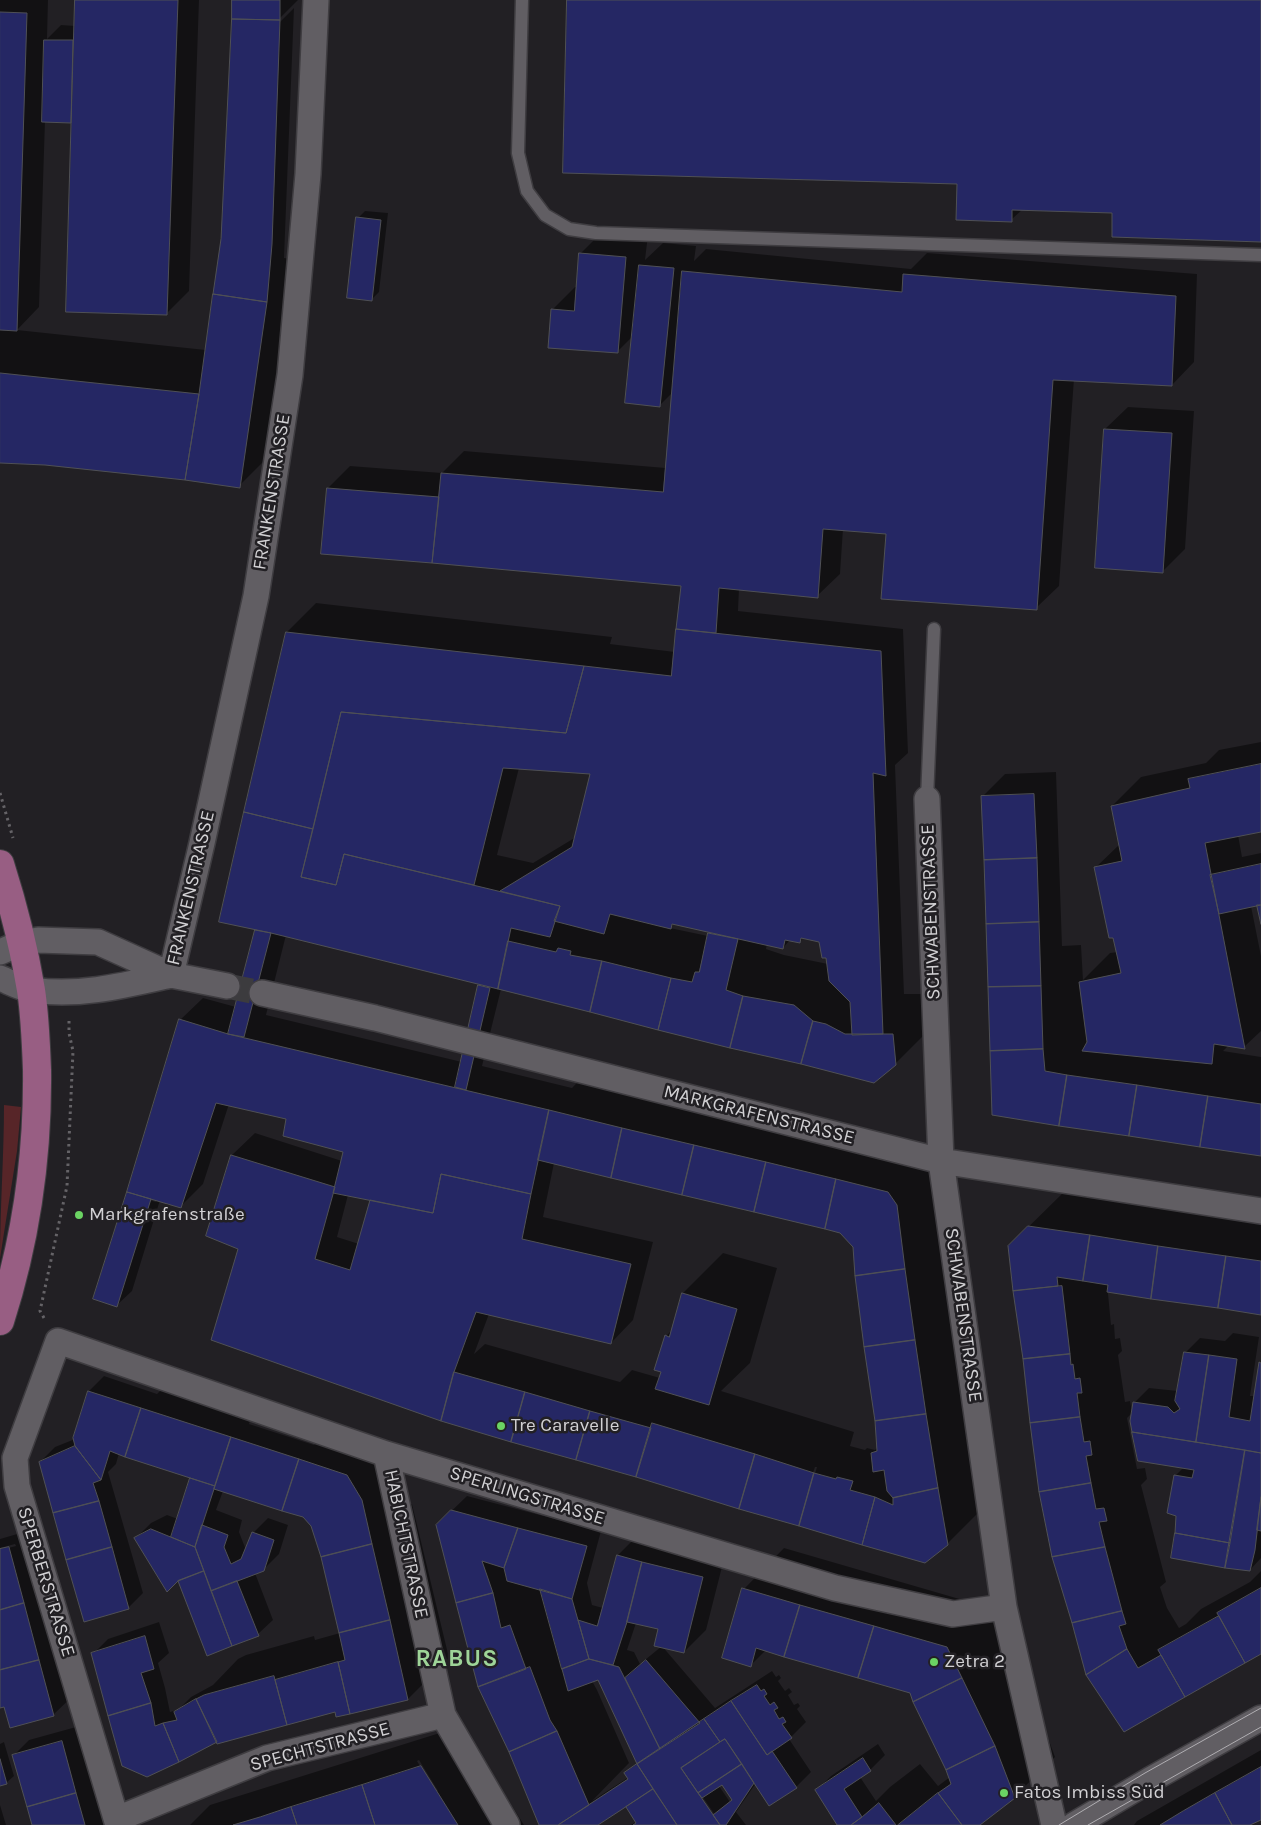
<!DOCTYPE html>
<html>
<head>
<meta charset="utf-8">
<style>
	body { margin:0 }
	canvas { display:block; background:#222024 }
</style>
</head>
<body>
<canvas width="1261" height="1825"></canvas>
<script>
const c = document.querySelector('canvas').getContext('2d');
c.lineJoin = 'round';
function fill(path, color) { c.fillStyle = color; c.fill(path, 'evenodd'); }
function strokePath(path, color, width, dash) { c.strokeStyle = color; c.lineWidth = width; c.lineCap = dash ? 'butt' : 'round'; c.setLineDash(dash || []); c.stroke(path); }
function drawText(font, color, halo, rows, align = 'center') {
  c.font = font + ' Karla,sans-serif'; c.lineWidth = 5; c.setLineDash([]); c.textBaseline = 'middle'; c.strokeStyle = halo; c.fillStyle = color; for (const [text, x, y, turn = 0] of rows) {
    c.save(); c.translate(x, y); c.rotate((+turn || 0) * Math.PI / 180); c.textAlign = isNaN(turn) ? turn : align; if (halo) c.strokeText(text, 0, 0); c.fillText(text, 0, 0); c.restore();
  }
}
const green = new Path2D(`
	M4 1105 21 1107 17 1151 0 1258C0 1207 4 1156 4 1105Z`);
const shadow = new Path2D(`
	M0 0H48L47 39 61 25 76 26 77 0H199L189 291 166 314 73 120 71 122 45 121 39 307 17 330 206 350 222 239 234 0H298L274 24 276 26 294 8 284 258 307 261 280 445 239 486 46 464 0 461Z
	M568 0H1261V241L1113 212 1023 209 1011 220 958 183Z
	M365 211 388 213 379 292 372 299 358 218Z
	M602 232 648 235 645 260 663 243 696 246 694 261 706 249 911 269 927 253 1197 274 1194 362 1172 385 1074 379 1059 586 1036 608 882 598 887 533 843 529 840 574 817 596 739 589 738 611 903 629 908 753 895 765 904 994H933L936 1023 895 1064 874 1081 501 989 482 1066 572 1088 590 1069 929 1152 937 1164 966 1373 988 1503 947 1544 925 1562 576 1459 441 1420 212 1339 239 1249 207 1235 232 1155 255 1133 342 1161 345 1151 284 1136 288 1118 229 1104 203 1184 180 1207 160 1200 132 1291 117 1305 95 1299 180 1020 203 998 236 1007 256 931 258 929 221 921 287 632 316 603 612 637 610 644 675 652 682 585 322 552 328 488 350 466 442 473 464 451 666 468 673 392 660 405 627 402 633 336 617 352 550 347 553 309 575 287H577L580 254ZM519 768 592 773 576 837 533 863 497 855ZM674 923 711 931 708 936 670 928ZM286 935 481 984 462 1062 266 1015ZM804 937 821 941 823 957H827L828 964 784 955 766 949 767 944 783 948 790 940 800 942ZM554 1163 841 1232 854 1247 878 1447 875 1450 867 1448 865 1450 850 1446 854 1432 721 1391 750 1363 777 1268 723 1253 683 1293 673 1329 666 1336 656 1369 662 1371 660 1378 632 1370 620 1382 485 1344 474 1354 489 1314 611 1343 633 1320 653 1242 543 1217ZM135 1193 157 1200 156 1202 135 1196ZM348 1195 371 1199 359 1244 337 1237ZM815 1467H817L812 1483 810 1482Z
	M1128 407 1194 411 1185 549 1162 572 1105 429Z
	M1261 742V831L1238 835 1242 857 1261 853V918L1258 904 1251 906 1261 956V1031L1244 1047 1229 1045 1223 1051 1261 1057V1155L993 1114 983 796 1005 774 1056 772 1062 946 1081 945 1083 980 1110 953 1118 952 1095 868 1120 844 1112 806 1141 777 1206 763 1219 750Z
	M1070 1186 1261 1215V1314L1107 1283 1111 1325 1114 1324 1115 1339 1120 1338 1122 1351 1118 1355 1125 1402 1130 1401 1132 1412 1134 1403 1149 1388 1178 1391 1185 1353 1200 1338 1225 1341 1233 1333 1259 1337 1250 1396H1255L1261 1362V1558L1250 1570 1177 1515 1175 1476 1184 1467 1139 1459 1131 1421 1132 1413 1127 1418 1137 1469 1145 1468 1147 1479 1141 1485 1166 1582 1160 1587 1167 1608 1179 1628 1186 1624 1201 1609 1250 1582 1261 1571V1653L1125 1731 1040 1492 1009 1246Z
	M104 1376 157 1394 164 1387 252 1415 249 1424 314 1445 322 1437 369 1453 383 1478 391 1510 412 1504 449 1658 408 1699 337 1716 336 1711 217 1741 178 1761 93 1654 108 1639 159 1622 169 1653 158 1663 165 1688 170 1712 179 1709 191 1697 213 1685 238 1659 246 1655 314 1636 315 1640 340 1633 322 1557 313 1525 304 1516 223 1491 216 1510 242 1520 239 1532 246 1550 253 1533 268 1518 288 1525 279 1554 263 1570 255 1573 273 1620 258 1634 179 1579 136 1538 151 1523 167 1515 178 1519 192 1477 119 1453 116 1464 108 1472 143 1593 128 1608 40 1462 55 1447 75 1439 89 1391Z
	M467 1496 601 1531 587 1583 592 1605 603 1608 618 1555 633 1540 725 1555 706 1630 684 1652 660 1628 636 1623 627 1650 634 1652 640 1664 662 1646 715 1708 772 1671 776 1677 779 1675 781 1678 778 1681 785 1691 789 1688 792 1692 788 1695 794 1705 798 1703 800 1706 797 1709 806 1722 789 1739 811 1772 796 1787 756 1783 736 1812 746 1825H631L637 1821 626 1805 596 1825H541L480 1686 437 1525ZM598 1679 637 1763 626 1773 629 1777 592 1801 629 1763 597 1690 592 1681ZM722 1783 733 1799 730 1802 719 1786ZM702 1796 715 1815 713 1816 701 1798Z
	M24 1532 76 1693 53 1715 5 1705 0 1707V1550L16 1546 15 1544 0 1548V1539Z
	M784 1548 987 1607 1036 1705 1055 1757 1014 1797 979 1825H838L816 1791 831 1776 878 1744 885 1755 870 1770 860 1777 876 1801 890 1787 920 1764 938 1786 950 1777 911 1692 766 1650 750 1666 744 1589Z
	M462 1726 524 1825H190L210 1805ZM419 1760 438 1791H435L417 1761Z
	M76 1727 104 1825H33L14 1755 29 1740Z
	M4 1742 14 1776 6 1783 0 1785V1744Z
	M1261 1750V1818L1248 1825H1134L1137 1821Z
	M0 1805 6 1825H0Z`);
const building = new Path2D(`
	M75 0H178L167 315 66 312Z
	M232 0H280V20L232 19Z
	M567 0H1261V242L1112 237V213L1012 210V222L956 220 957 184 563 173Z
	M0 12 27 13 17 331 0 330Z
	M232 19 280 20 272 244 267 302 213 294 221 239Z
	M44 40H73L71 123 42 122Z
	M356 217 381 220 372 301 347 298Z
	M579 253 626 257 618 353 548 348 551 309 574 311Z
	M639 265 674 268 660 407 625 403Z
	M682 271 902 292 903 274 1176 296 1172 386 1053 380 1037 610 881 599 886 534 823 529 818 598 719 588 716 633 676 629 681 586 432 563 441 473 663 492Z
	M213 294 267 302 240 488 185 480 199 394Z
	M0 373 199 394 185 480 45 465 0 463Z
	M1104 429 1172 433 1163 573 1095 568Z
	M327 488 439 497 432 563 321 554Z
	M676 629 881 651 886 776 873 773 883 1034 852 1035 850 1002 829 981 826 958H822L819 942 801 938 800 943 785 940 783 949 672 924 671 929 610 914 604 934 554 921 560 906 500 891 572 847 590 774 503 768 474 885 344 854 336 885 301 877 341 712 566 733 584 666 671 676Z
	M286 632 584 666 566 733 341 712 313 829 244 812Z
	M1261 764V832L1205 843 1245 1049 1214 1044 1212 1064 1082 1051 1087 1042 1079 982 1121 973 1113 938H1109L1094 867 1122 861 1111 806 1190 788 1188 779Z
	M1034 794 1037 858 984 860 981 796Z
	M244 812 313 829 301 877 336 885 344 854 560 906 550 937 511 928 498 989 271 933 219 922Z
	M1037 858 1039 922 986 924 984 860Z
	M1261 864V905L1219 914 1210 875Z
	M1257 905H1261V924Z
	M1039 922 1041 986 988 987 986 924Z
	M255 930 271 933 244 1037 228 1034Z
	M708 933 738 939 726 990 743 996 730 1048 658 1030 671 978 692 982 695 972H699Z
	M508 941 556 952 558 948 571 951 570 955 602 961 590 1012 498 989Z
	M602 961 671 978 658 1030 590 1012Z
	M478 985 490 988 466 1090 455 1087Z
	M1041 986 1043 1049 990 1051 988 987Z
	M743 996 794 1005 813 1021 801 1064 730 1048Z
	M179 1019 228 1034 549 1110 531 1194 441 1174 433 1213 333 1193 343 1152 283 1136 286 1119 216 1103 181 1208 127 1192Z
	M813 1021 826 1024 845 1034H893L896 1065 874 1083 801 1064Z
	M1043 1049 1045 1071 1067 1075 1059 1126 992 1115 990 1051Z
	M1067 1075 1137 1085 1129 1136 1059 1126Z
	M1137 1085 1208 1096 1200 1147 1129 1136Z
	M1208 1096 1261 1104V1156L1200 1147Z
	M549 1110 622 1128 611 1178 538 1160Z
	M622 1128 694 1145 682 1195 611 1178Z
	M694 1145 766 1162 754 1212 682 1195Z
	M231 1155 335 1187 315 1259 350 1270 370 1200 433 1213 441 1174 531 1194 522 1239 631 1264 611 1344 476 1312 454 1372 441 1421 211 1340 238 1249 206 1236Z
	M766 1162 836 1179 825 1229 754 1212Z
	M836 1179 888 1192 897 1205 905 1269 855 1276 853 1247 840 1233 825 1229Z
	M127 1192 151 1199 117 1307 93 1299Z
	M1028 1226 1090 1235 1083 1281 1057 1277 1058 1286 1013 1291 1008 1246Z
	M1090 1235 1158 1246 1151 1299 1107 1292 1108 1285 1083 1281Z
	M1158 1246 1226 1256 1218 1308 1151 1299Z
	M1226 1256 1261 1261V1315L1218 1308Z
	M905 1269 915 1340 864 1347 855 1276Z
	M1062 1286 1070 1354 1023 1359 1013 1291Z
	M682 1293 737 1309 709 1405 655 1389 661 1372 654 1370 665 1335 669 1337Z
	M915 1340 926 1414 875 1421 864 1347Z
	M1184 1352 1209 1355 1196 1442 1132 1432 1130 1421 1133 1402 1168 1407 1174 1413 1180 1409 1175 1401Z
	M1070 1354 1071 1365 1073 1364 1075 1379 1080 1378 1082 1393H1077L1080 1417 1030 1423 1023 1359Z
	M1209 1355 1237 1359 1229 1417 1250 1421 1259 1362 1261 1363V1453L1196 1442Z
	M454 1372 525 1392 511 1442 441 1421Z
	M88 1391 141 1408 125 1457 110 1451 101 1480 75 1446 73 1438Z
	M525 1392 590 1411 576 1460 511 1442Z
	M141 1408 231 1437 215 1486 125 1457Z
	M590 1411 651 1428 636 1477 576 1460Z
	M926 1414 938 1488 893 1498 887 1491 884 1470 873 1472 871 1453 877 1451 875 1421Z
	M1080 1417 1084 1442 1090 1441 1092 1455 1086 1456 1091 1483 1039 1492 1030 1423Z
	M652 1423 755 1454 739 1509 636 1477Z
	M1132 1432 1245 1450 1230 1543 1175 1533 1176 1516 1167 1513 1174 1475 1192 1478 1194 1470 1138 1461Z
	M231 1437 299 1459 282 1511 214 1489Z
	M75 1446 101 1480 93 1483 99 1501 53 1513 39 1462Z
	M1245 1450 1261 1453V1497L1255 1550 1250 1571 1225 1568Z
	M755 1454 814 1473 799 1526 739 1509Z
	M299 1459 347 1475 362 1500 372 1544 321 1557 311 1526 303 1517 282 1511Z
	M814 1473 836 1479 837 1477 853 1481 850 1490 875 1497 862 1545 799 1526Z
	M190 1478 215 1486 195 1547 171 1537Z
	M1091 1483 1096 1509 1104 1508 1107 1521 1099 1522 1105 1547 1052 1557 1039 1492Z
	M938 1488 948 1545 925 1563 862 1545 875 1497 893 1505V1498Z
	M1261 1497V1531L1257 1530Z
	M99 1501 112 1547 66 1560 53 1513Z
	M451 1510 518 1528 504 1568 482 1561 493 1593 456 1603 436 1525Z
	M202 1525 228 1535 224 1547 231 1564 241 1559 252 1532 274 1540 264 1571 211 1591 195 1547Z
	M518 1528 587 1546 572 1599 507 1581 504 1568Z
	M151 1529 195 1547 204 1571 178 1581 167 1592 134 1538Z
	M1175 1533 1230 1543 1225 1568 1171 1558Z
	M372 1544 390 1620 339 1633 321 1557Z
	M9 1547 24 1603 0 1610V1549Z
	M112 1547 129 1609 84 1622 66 1560Z
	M1105 1547 1122 1611 1072 1623 1052 1557Z
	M617 1555 642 1562 627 1622 613 1665 589 1659 578 1620 597 1626Z
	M642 1562 703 1577 684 1653 654 1646 658 1629 627 1622Z
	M204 1571 232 1646 207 1656 178 1581Z
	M237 1581 259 1636 232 1646 211 1591Z
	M742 1588 800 1605 784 1657 756 1648 751 1667 722 1658Z
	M1261 1588V1654L1245 1663 1217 1613Z
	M540 1589 572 1599 589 1659 562 1669Z
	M493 1593 501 1628 510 1625 526 1669 478 1687 456 1603Z
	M24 1603 39 1660 0 1670V1610Z
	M800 1605 874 1626 858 1678 784 1657Z
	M1122 1611 1126 1624 1119 1626 1127 1649 1086 1675 1072 1623Z
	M1219 1616 1245 1663 1185 1697 1158 1650Z
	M390 1620 408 1700 350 1714 338 1662 345 1660 339 1633Z
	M874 1626 947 1647 962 1678 913 1702 910 1693 858 1678Z
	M145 1636 154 1669 141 1673 151 1703 108 1716 91 1653Z
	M1127 1649 1138 1668 1161 1655 1185 1697 1124 1732 1086 1675Z
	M589 1659 619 1667 660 1749 637 1764 598 1680 568 1691 562 1669Z
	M39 1660 54 1716 10 1728 4 1707 0 1708V1670Z
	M646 1660 700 1723 660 1749 625 1678Z
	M338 1662 350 1714 336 1717 335 1712 287 1725 275 1680Z
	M530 1667 550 1720 557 1731 509 1752 478 1687Z
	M274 1676 287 1725 217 1744 196 1699 204 1695Z
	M962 1678 995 1746 946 1770 913 1702Z
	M757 1685 761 1691 764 1689 767 1694 764 1696 770 1705 774 1702 778 1708 774 1710 779 1719 783 1717 786 1722 782 1724 792 1738 767 1755 731 1701Z
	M196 1699 217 1742 179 1762 163 1723 177 1720 174 1712Z
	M731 1701 767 1755 772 1751 797 1788 769 1806 725 1739 720 1742 704 1719Z
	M151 1703 155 1726 163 1723 179 1762 147 1777 122 1766 108 1716Z
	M704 1719 720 1742 681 1768 720 1825H677L637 1764Z
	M557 1731 589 1805 558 1825H539L509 1752Z
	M725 1739 742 1764 698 1793 681 1768Z
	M62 1741 76 1793 27 1807 12 1755Z
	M995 1746 1015 1798 980 1825H962L938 1793 951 1784 946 1770Z
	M863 1758 871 1771 844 1789 862 1817 851 1825H837L815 1790Z
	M0 1759 7 1784 0 1786Z
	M637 1764 653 1789 598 1825H558L628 1779 624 1773Z
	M742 1764 754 1783 726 1825H720L713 1815 732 1800 722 1785 702 1798 698 1793Z
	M421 1766 458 1825H375L362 1785Z
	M1261 1767V1820L1250 1825H1232L1215 1793Z
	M362 1785 375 1825H297L291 1807Z
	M653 1789 677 1825H633L636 1823 626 1807Z
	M76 1793 85 1825H32L27 1807Z
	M938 1793 962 1825H898Z
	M1215 1793 1232 1825H1160L1183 1811Z
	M879 1803 896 1825H851L862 1817Z
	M291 1807 297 1825H233L260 1817Z`);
const minorTunnel = new Path2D(`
	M227 986 262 993`);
const path = new Path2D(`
	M0 793 13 838
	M44 1318 40 1311 67 1186 73 1051 69 1033V1019`);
const service = new Path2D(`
	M522 0 518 153 527 191 545 215 569 229 596 233 1261 255
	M927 799 934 629`);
const minor = new Path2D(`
	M927 799 941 1161 1004 1607 1054 1825
	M0 952 21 943 38 940 98 942 171 975 227 986
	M171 975 202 843 256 596 290 375 308 174 316 0
	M0 978C10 982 22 989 33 990 79 997 126 985 171 975
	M262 993 375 1018 941 1161 1261 1211
	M386 1454 443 1715 507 1825
	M117 1819 267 1758 443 1715
	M118 1825 17 1486 15 1458 58 1341 386 1454 835 1588 953 1614 1004 1607
	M1074 1825 1150 1780 1261 1718`);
const primary = new Path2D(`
	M0 864C13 905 24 948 31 990 35 1016 36 1043 37 1070 38 1155 26 1240 0 1321`);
const tram = new Path2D(`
	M1059 1825 1145 1773 1261 1708
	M1088 1825 1261 1727`);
const markers = [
	[79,1215,5,"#6bd363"],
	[501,1426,5,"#6bd363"],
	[934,1662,5,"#6bd363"],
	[1004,1793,5,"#6bd363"]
];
const streetNames = [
	["FRANKENSTRASSE",272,492,-81],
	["FRANKENSTRASSE",191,888,-77],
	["SCHWABENSTRASSE",931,912,-92],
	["MARKGRAFENSTRASSE",759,1115,14],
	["SCHWABENSTRASSE",963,1315,82],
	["SPERLINGSTRASSE",527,1496,17],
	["HABICHTSTRASSE",406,1544,78],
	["SPERBERSTRASSE",46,1582,73],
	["SPECHTSTRASSE",320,1747,-15]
];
const poiNames = [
	["Markgrafenstraße",89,1215],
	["Tre Caravelle",511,1426],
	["Zetra 2",944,1662],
	["Fatos Imbiss Süd",1014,1793]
];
const districtNames = [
	["RABUS",457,1659]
];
fill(green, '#572528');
fill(shadow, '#0007');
fill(building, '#252764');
strokePath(building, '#4f5055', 1);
strokePath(minorTunnel, '#3c3b3e', 25, [25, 12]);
strokePath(service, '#3f3d41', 15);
strokePath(minor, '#3f3d41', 28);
strokePath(primary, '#3f3d41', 30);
strokePath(path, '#656367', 3, [2.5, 4]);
strokePath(service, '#615e63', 12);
strokePath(minor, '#615e63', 25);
strokePath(primary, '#985e83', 28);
strokePath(tram, '#b0aeb2', 1);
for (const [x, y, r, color] of markers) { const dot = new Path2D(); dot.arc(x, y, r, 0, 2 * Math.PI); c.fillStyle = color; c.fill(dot); strokePath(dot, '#222024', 2); }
drawText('19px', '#d2d1d4', '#222024', streetNames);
drawText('19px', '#d2d1d4', '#222024', poiNames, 'left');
c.letterSpacing = '1px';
drawText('bold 24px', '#9ed498', '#222024', districtNames);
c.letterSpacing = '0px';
</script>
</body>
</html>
